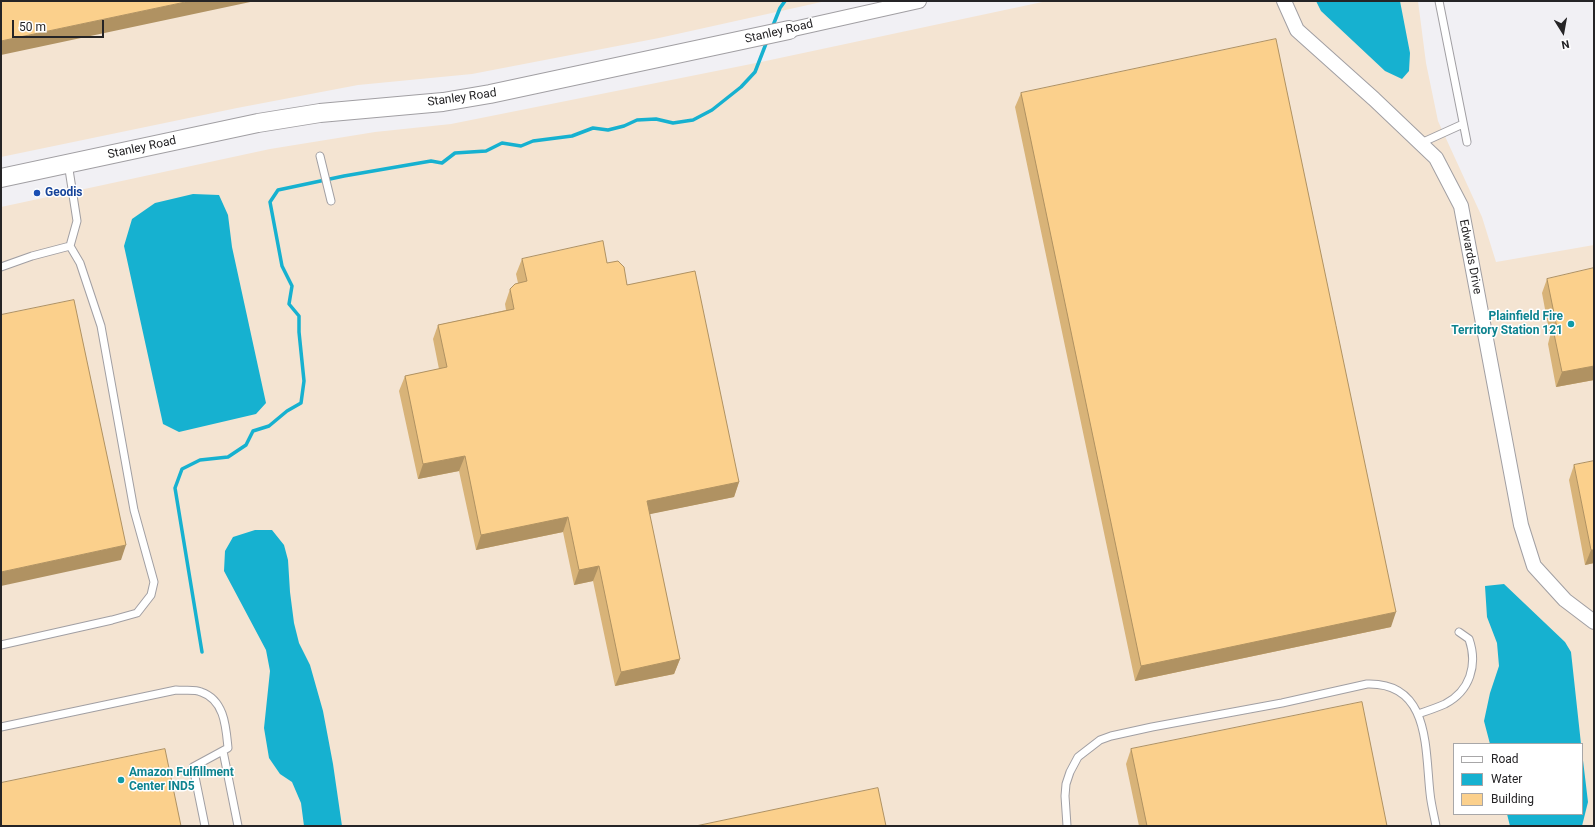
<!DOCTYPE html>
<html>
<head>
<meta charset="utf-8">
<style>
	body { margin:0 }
	#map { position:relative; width:1595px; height:827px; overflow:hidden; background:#f1f0f4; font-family:Roboto,sans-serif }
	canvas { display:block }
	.frame { position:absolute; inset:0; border:2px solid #252426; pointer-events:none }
	.legend { position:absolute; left:1453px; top:743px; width:130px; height:72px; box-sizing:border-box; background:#fff; border:1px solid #a8a7a8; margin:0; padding:5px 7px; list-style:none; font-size:12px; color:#252426 }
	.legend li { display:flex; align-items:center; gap:8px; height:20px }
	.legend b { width:20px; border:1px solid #a8a7a8 }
	.north { position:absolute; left:1543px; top:12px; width:40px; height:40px; -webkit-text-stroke:3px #fff; paint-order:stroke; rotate:169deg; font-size:11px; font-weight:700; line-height:16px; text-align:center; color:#252426 }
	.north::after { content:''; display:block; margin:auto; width:14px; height:18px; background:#252426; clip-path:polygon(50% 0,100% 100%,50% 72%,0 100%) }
	.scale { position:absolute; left:12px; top:20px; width:92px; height:18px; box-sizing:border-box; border:2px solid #252426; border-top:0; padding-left:5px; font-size:12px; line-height:14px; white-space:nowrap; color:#252426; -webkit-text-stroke:3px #fff; paint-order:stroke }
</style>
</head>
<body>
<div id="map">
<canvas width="1595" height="827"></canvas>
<div class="frame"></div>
<ul class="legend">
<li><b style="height:5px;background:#fff"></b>Road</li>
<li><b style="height:11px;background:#16b1d0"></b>Water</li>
<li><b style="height:11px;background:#fbd08c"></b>Building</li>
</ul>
<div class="north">N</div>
<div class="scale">50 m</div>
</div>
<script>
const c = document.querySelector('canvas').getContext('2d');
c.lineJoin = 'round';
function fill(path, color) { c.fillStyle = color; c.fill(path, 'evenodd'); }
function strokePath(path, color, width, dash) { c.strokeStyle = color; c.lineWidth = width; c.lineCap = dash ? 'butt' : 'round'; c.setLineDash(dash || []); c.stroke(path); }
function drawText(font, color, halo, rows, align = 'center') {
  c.font = font + ' Roboto,sans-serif'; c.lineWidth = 3; c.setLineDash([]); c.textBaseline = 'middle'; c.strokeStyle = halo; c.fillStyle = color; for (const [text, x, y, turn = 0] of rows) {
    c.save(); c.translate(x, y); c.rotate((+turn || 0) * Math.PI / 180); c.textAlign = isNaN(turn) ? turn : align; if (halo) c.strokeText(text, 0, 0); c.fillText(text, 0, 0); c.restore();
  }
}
const commercial = new Path2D(`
	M1 1H826L659 38 472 74 358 85 237 108 1 157Z
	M1047 1H1418L1426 63 1438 121 1482 217 1496 262 1594 245V826H1V207L270 149 375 132 451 124 761 62ZM1454 744H1582V814H1454Z`);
const water = new Path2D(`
	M1316 1H1400L1410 53 1409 71 1402 79 1385 71 1321 11Z
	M193 194 219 195 228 215 232 247 266 403 256 414 179 432 163 424 124 246 132 219 155 203Z
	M255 530H272L284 545 288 560 290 592 294 623 299 643 310 665 323 711 333 764 342 826H304L301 803 292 782 280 774 269 758 264 728 270 671 266 650 224 571 225 551 233 537Z
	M1504 584 1565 642 1571 652 1581 744H1490L1484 721 1490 693 1499 666 1497 643 1487 617 1485 586Z
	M1582 752 1588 802 1582 826H1510L1507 814H1582Z`);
const stream = new Path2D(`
	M772 28 780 8 785 1
	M202 652 175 488 182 469 200 460 228 457 246 445 253 431 269 426 287 411 301 403 304 381 299 332V316L289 304 292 286 282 266 270 202 278 190 344 176 431 161 442 163 455 153 486 151 502 143 521 146 533 141 572 136 593 128 608 130 624 126 637 120 656 119 673 123 693 120 712 110 741 87 755 72 767 41`);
const service = new Path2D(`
	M1439 1 1467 142
	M1421 143 1463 124
	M320 156 331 201
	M1 267 32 256 70 246
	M1 645 112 620 137 613 151 595 154 582 134 510 101 326 80 263 70 246 77 221 68 163
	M1418 714C1427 711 1436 708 1445 704 1470 691 1478 665 1469 639L1459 632
	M1 727 176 690C184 691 195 689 201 692 225 700 226 728 228 748L193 767 205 826
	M223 751 238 826
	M1067 826 1065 796 1066 784 1070 772 1078 757 1100 740 1111 736 1152 727 1282 703 1367 684C1430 682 1425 748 1430 793 1431 804 1434 815 1436 826`);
const minor = new Path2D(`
	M1284 1 1297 30 1374 99 1436 158 1461 206 1521 525 1534 566 1565 600 1594 622
	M789 30 919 1`);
const tertiary = new Path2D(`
	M1 178 258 123 320 113 443 102 490 94 789 30`);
const wall = new Path2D(`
	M1021 93 1391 627 1135 681 1015 107Z
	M522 259 607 263 627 285 739 482 734 497 649 514 680 659 674 674 615 686 593 581 574 585 563 532 476 550 459 471 418 479 399 391 405 376 439 369 433 339 438 325 506 310 505 304 510 289 518 283 516 274Z
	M1547 279 1594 380 1556 387 1548 344 1550 336 1542 293Z
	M1574 465 1594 563 1585 565 1569 480Z
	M1131 749 1387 826H1139L1126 764Z`);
const shadedWall = new Path2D(`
	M190 1H255L1 55V41Z
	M1594 366V380L1556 387 1562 372Z
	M465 456 459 471 418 479 423 464Z
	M739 482 734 497 641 516 647 501Z
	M568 517 563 532 476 550 481 535Z
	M126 545 121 560 1 586V572Z
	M1591 550H1594V563L1585 565Z
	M599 566 593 581 574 585 579 570Z
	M1396 612 1391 627 1135 681 1141 666Z
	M680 659 674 674 615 686 621 672Z`);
const building = new Path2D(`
	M1 1H190L1 41Z
	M1276 39 1396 612 1141 666 1021 93Z
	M603 241 607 263 618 261 624 267 627 285 695 271 739 482 647 501 680 659 621 672 599 566 579 570 568 517 481 535 465 456 423 464 405 376 447 367 438 325 514 309 510 289 515 284 527 281 522 259Z
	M1594 268V366L1562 372 1553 329 1557 328 1547 279Z
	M74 300 126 545 1 572V315Z
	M1594 461V550H1591L1574 465Z
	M1362 702 1387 826H1147L1131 749Z
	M165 749 181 826H1V783Z
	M878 788 886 826H696Z`);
const markers = [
	[37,193,4,"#1a4fb4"],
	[1571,324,4,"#0f9aa8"],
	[121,780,4,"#0f9aa8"]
];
const streetNames = [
	["Stanley Road",779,32,-13],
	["Stanley Road",462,98,-8],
	["Stanley Road",142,148,-12],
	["Edwards Drive",1470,257,79]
];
const transitNames = [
	["Geodis",45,193]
];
const cultureNames = [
	["Plainfield Fire",1563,317],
	["Territory Station 121",1563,331],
	["Amazon Fulfillment",129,773,"left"],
	["Center IND5",129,787,"left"]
];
fill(commercial, '#f4e4d2');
fill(water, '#16b1d0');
strokePath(stream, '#16b1d0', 3.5);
strokePath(service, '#a19fa3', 9);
strokePath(minor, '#a19fa3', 16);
strokePath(tertiary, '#a19fa3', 20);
strokePath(service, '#fff', 7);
strokePath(minor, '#fff', 14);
strokePath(tertiary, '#fff', 18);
fill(wall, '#d8b378');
fill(shadedWall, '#b09262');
fill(building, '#fbd08c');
strokePath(building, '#b09262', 1);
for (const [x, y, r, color] of markers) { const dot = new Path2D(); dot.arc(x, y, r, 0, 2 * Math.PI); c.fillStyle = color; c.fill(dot); strokePath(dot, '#fff', 1.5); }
drawText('12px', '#252426', '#fff', streetNames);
drawText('bold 12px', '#164399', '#fff', transitNames, 'left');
drawText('bold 12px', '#0d838f', '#fff', cultureNames, 'right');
</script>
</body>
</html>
